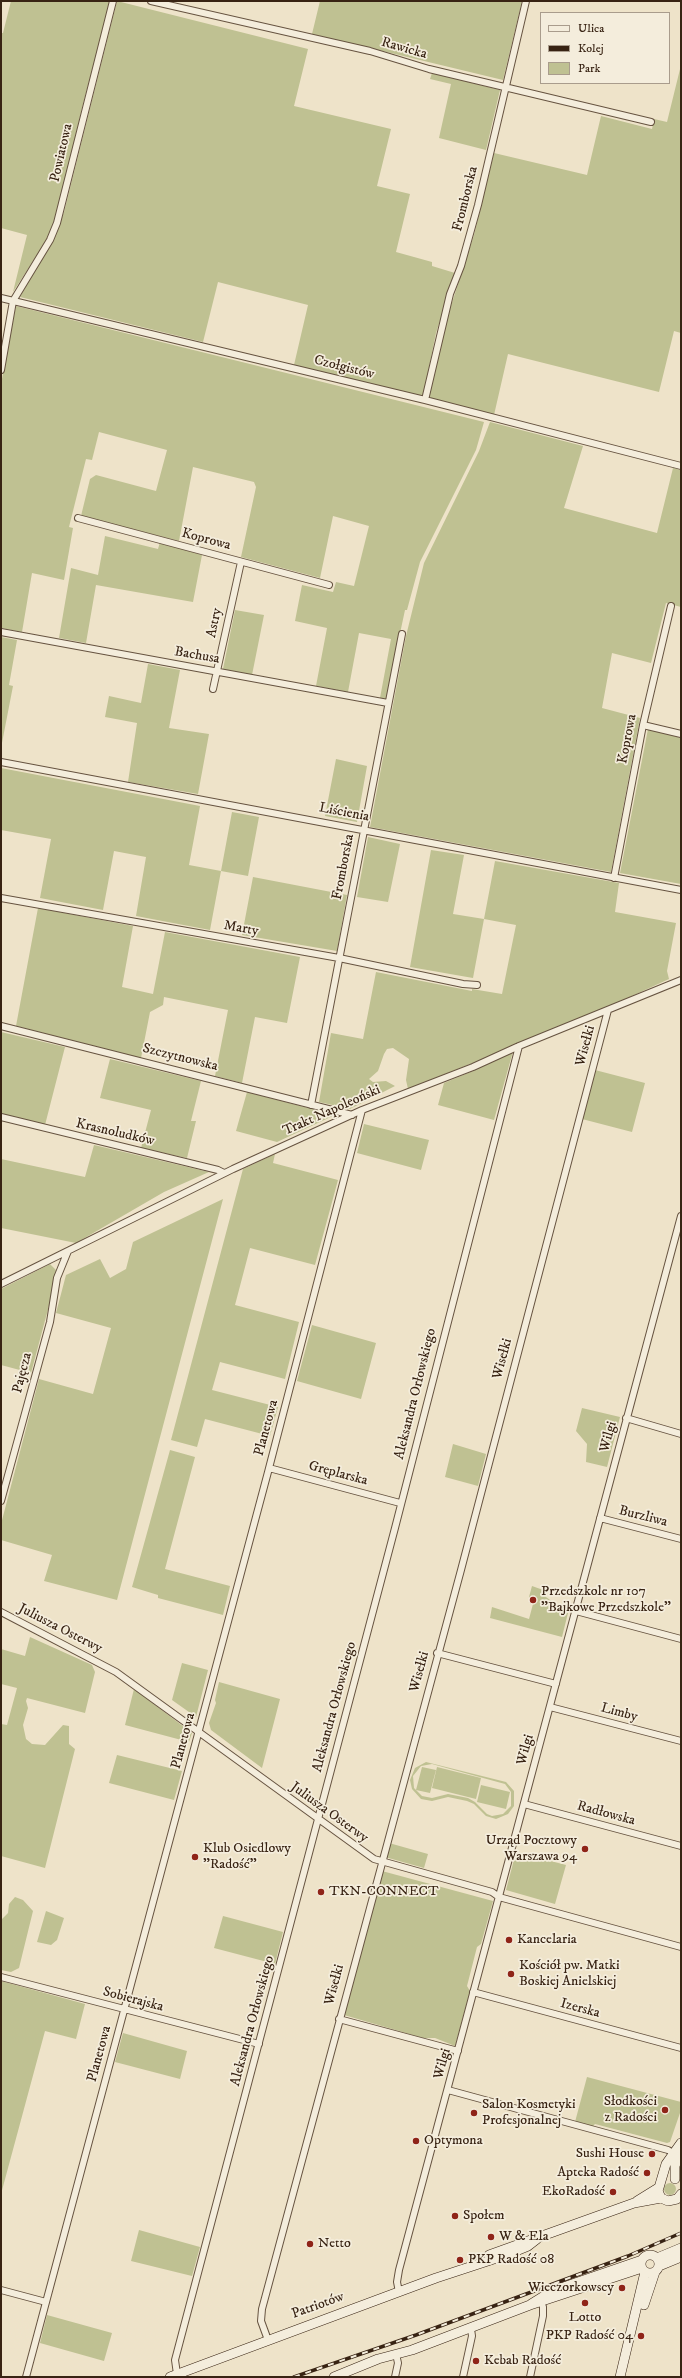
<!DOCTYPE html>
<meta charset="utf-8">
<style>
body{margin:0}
#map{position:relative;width:682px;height:2378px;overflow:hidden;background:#eee3c9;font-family:"IM FELL DW Pica",serif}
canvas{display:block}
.frame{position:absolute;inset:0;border:2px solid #382313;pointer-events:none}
.legend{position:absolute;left:540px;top:12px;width:130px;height:72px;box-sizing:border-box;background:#f4eddc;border:1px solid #a99c8c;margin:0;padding:5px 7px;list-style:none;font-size:12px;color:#382313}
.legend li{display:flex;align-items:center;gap:8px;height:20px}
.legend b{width:20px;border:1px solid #a99c8c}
</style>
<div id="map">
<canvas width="682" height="2378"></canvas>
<div class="frame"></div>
<ul class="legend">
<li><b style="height:5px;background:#f4eddc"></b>Ulica</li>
<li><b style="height:5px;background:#382313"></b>Kolej</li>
<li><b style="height:11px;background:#bfc192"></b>Park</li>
</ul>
</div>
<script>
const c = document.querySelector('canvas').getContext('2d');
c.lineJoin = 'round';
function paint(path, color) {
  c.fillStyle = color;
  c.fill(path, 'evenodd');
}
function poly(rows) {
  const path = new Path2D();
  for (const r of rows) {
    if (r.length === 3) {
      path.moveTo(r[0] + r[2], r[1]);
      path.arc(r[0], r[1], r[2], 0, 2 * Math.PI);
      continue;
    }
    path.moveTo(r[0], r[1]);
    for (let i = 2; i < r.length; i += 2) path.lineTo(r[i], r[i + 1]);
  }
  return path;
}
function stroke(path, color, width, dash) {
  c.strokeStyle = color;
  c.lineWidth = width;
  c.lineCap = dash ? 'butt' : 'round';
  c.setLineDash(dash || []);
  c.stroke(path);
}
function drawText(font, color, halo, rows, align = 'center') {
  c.font = font + ' "IM FELL DW Pica",serif';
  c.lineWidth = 3.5;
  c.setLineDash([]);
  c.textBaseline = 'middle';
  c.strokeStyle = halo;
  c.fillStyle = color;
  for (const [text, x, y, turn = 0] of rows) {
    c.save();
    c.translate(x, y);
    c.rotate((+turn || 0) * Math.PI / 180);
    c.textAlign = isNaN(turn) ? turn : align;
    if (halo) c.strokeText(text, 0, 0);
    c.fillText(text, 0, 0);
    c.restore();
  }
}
paint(poly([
 [11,1,110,1,82,108,55,223,48,238,13,292,27,235,1,228,1,33,3,33],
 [117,1,308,49,294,106,391,129,377,186,410,194,396,252,432,262,432,266,455,273,436,333,423,397,294,365,308,305,218,282,203,342,20,297,58,227,64,212],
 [320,1,522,1,503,80,312,34],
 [681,65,681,333,674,331,659,392,508,354,494,415,426,398,445,324,474,235,494,153,587,175,601,116,652,129,654,119,667,122],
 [432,73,500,90,486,150,439,138,451,84,430,79],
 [16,306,484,422,476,450,420,562,407,610,405,610,386,699,380,698,391,639,359,633,348,692,316,686,327,628,295,621,302,585,333,592,336,582,354,586,369,526,333,516,320,578,241,557,256,487,254,482,193,467,179,541,81,516,90,479,96,475,156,491,167,450,99,432,92,460,86,459,69,527,73,528,64,580,32,573,22,632,1,628,1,384],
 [490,422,583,446,564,508,657,533,673,468,681,470,681,607,666,603,651,663,612,653,602,708,640,718,611,872,370,827,406,636,424,563,479,451],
 [105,536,158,549,160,542,202,555,193,602,96,585,86,643,59,638,71,568,98,575],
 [235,610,264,615,252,675,223,669],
 [1,637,17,640,9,685,13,686,1,748],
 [148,664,180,670,169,728,209,734,198,794,128,782,137,723,105,717,109,696,141,703],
 [648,729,681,738,681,884,620,873],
 [336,759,367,766,357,822,325,816],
 [1,768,200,806,189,865,221,871,232,812,259,817,248,876,221,871,210,930,136,916,146,857,114,851,103,910,40,898,51,839,1,830],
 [368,837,400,844,388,902,357,897],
 [431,850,464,855,453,914,484,919,495,861,619,883,615,912,676,923,667,971,669,979,608,1007,515,1044,494,1120,438,1105,444,1083,473,1071,470,1064,408,1089,406,1080,409,1059,393,1048,387,1049,384,1054,378,1071,369,1079,373,1082,386,1081,395,1086,350,1109,319,1102,331,1033,363,1039,376,972,472,991,472,989,502,994,516,925,484,919,473,978,410,967],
 [253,877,347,895,337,951,242,935],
 [38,908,133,926,122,987,153,994,165,932,300,957,287,1023,255,1017,242,1083,215,1076,228,1010,164,997,163,1005,150,1012,141,1058,16,1026],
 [1,1032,65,1047,45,1125,1,1114],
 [110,1059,201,1081,191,1121,196,1121,187,1158,141,1148,151,1110,100,1098],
 [595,1070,645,1083,632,1132,582,1119],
 [247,1092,335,1115,277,1142,236,1131],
 [364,1124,429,1140,421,1170,357,1153],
 [94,1145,209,1172,164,1192,76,1243,1,1228,1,1159,85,1177],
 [275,1154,273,1163,338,1180,315,1265,250,1248,235,1305,299,1322,285,1379,220,1362,212,1390,278,1407,270,1436,205,1419,197,1447,171,1440,243,1169],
 [223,1199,117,1600,44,1581,52,1555,1,1540,1,1524,39,1379,93,1394,111,1328,56,1313,66,1275,100,1259,110,1278,126,1269,133,1242],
 [50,1264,56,1270,54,1287,31,1373,1,1365,1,1289],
 [312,1325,376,1343,361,1399,297,1381],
 [582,1408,620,1417,607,1467,586,1462,587,1444,576,1431],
 [453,1444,486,1454,478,1486,445,1477],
 [170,1450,195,1457,165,1569,230,1586,223,1615,158,1598,158,1595,132,1587],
 [532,1586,546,1591,546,1597,568,1613,562,1637,490,1618,492,1607,529,1619,533,1604,529,1597],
 [30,1637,92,1665,95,1672,85,1713,27,1698,26,1701,28,1708,23,1725,26,1739,32,1744,45,1745,63,1725,69,1726,69,1744,75,1749,45,1868,1,1856,1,1724,7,1725,17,1688,1,1684,1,1649,25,1656],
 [182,1663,208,1670,196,1717,172,1700],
 [219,1682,280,1699,262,1768,211,1730,209,1723,216,1703,215,1700],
 [134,1689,192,1733,189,1742,125,1725],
 [117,1755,182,1771,174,1800,109,1783],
 [426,1762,506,1782,514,1791,514,1806,508,1814,496,1819,486,1816,474,1804,467,1801,448,1797,432,1801,421,1799,412,1789,410,1780,415,1768],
 [432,1764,505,1784,511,1792,511,1806,503,1814,492,1816,487,1814,475,1802,468,1798,448,1794,432,1798,422,1796,414,1788,413,1776,421,1766],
 [422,1767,436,1770,430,1793,416,1790],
 [437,1767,481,1778,476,1799,432,1788],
 [481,1785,510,1792,506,1809,477,1802],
 [389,1843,428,1854,424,1868,385,1857],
 [516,1852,566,1865,555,1904,506,1890],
 [382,1871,493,1901,481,1944,477,1947,467,1986,470,1991,455,2046,435,2038,423,2038,344,2015],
 [15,1897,23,1900,33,1911,19,1968,11,1972,1,1970,1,1920,8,1913,9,1904],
 [46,1911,64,1918,57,1940,51,1945,37,1942],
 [223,1916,283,1932,275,1964,214,1948],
 [1,1981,85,2004,76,2039,45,2031,1,2194],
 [123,2033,187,2051,180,2079,115,2062],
 [587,2077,681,2102,681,2110,670,2142,667,2143,595,2124,592,2127,575,2122],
 [670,2189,6],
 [139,2230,200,2247,192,2276,131,2261],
 [47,2315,112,2333,104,2361,40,2343]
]), '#bfc192');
const street = poly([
 [151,1,370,51,429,69,651,122],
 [1,298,425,400,681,466],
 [1,370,13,301,50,240,57,223,113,1],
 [425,400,450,294,461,266,478,205,526,1],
 [78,518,329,585],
 [1,632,388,703],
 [213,689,241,562],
 [643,725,681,734],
 [1,762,681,890],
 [614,878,643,725,671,606],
 [1,898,339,958,463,984,477,985],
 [1,1026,352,1115],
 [311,1105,402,634],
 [1,1117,218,1170,224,1173],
 [1,1284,233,1169,362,1110,473,1067,519,1046,681,980],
 [626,1418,681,1434],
 [269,1468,400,1503],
 [1,1501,50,1322,57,1278,68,1251],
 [600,1518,681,1539],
 [576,1611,681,1639],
 [1,1612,116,1672,374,1859,492,1892,499,1897,681,1947],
 [437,1653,556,1684],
 [550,1707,681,1741],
 [524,1804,681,1846],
 [1,1977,259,2044],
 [473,1992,681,2048],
 [339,2019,458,2051],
 [448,2090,668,2150,673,2153],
 [1,2290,46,2302],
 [399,2292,397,2282,399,2270,681,1216],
 [268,2340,261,2321,262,2309,461,1570,608,1010],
 [177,2374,175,2360,395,1528,519,1046],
 [26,2377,268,1472,362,1110],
 [395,2377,398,2363,396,2354],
 [463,2377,472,2336,471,2329],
 [530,2377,543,2316,543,2307,540,2299]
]);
const secondary = poly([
 [681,2143,666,2164,658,2191,661,2198,668,2201,677,2199,681,2194],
 [675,2179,675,2166,681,2150],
 [637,2201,658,2188],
 [650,2264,9],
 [489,2255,634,2203,661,2198],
 [657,2258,681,2248],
 [659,2266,681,2257],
 [531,2304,552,2291,642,2260],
 [644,2305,655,2272],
 [170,2377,436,2278,506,2255,528,2246,537,2239],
 [334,2377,378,2359,412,2350,530,2305,642,2268],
 [620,2377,645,2272]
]);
stroke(street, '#665340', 8);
stroke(secondary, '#382313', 10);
stroke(street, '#f4eddc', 6);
stroke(secondary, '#f4eddc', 9);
const rail = poly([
 [294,2377,416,2335,628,2256,681,2233]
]);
stroke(rail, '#382313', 3.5);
stroke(rail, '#f4eddc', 2, [6]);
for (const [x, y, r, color] of [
 [533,1600,4,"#8f2418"],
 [585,1849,4,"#8f2418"],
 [195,1857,4,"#8f2418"],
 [321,1892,4,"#8f2418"],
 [509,1940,4,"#8f2418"],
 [511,1974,4,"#8f2418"],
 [665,2110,4,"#8f2418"],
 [474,2113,4,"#8f2418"],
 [416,2141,4,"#8f2418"],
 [652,2154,4,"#8f2418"],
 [647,2173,4,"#8f2418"],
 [613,2192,4,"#8f2418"],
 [455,2216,4,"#8f2418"],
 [491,2237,4,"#8f2418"],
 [310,2244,4,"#8f2418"],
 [460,2260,4,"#8f2418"],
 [622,2288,4,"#8f2418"],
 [585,2303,4,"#8f2418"],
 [641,2336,4,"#8f2418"],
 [476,2361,4,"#8f2418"]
]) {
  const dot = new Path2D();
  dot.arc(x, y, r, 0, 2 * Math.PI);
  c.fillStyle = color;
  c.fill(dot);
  stroke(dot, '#f4eddc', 1.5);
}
drawText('14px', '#382313', '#f4eddc', [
 ["Rawicka",404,49,16],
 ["Powiatowa",62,153,-77],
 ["Fromborska",466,199,-76],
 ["Czołgistów",344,368,14],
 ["Koprowa",206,540,15],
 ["Astry",215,623,-78],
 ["Bachusa",197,656,10],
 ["Koprowa",628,739,-79],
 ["Liścienia",344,813,11],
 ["Fromborska",344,867,-79],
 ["Marty",241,929,10],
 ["Wisełki",586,1046,-75],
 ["Szczytnowska",180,1058,14],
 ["Trakt Napoleoński",332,1111,-24],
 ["Krasnoludków",115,1133,13],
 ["Wisełki",503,1359,-75],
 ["Pajęcza",23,1373,-76],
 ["Aleksandra Orłowskiego",416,1394,-76],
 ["Planetowa",267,1428,-75],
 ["Wilgi",609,1437,-75],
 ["Gręplarska",338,1474,15],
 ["Burzliwa",643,1517,14],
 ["Juliusza Osterwy",60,1629,27],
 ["Wisełki",420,1672,-75],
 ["Aleksandra Orłowskiego",335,1707,-75],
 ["Limby",619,1713,15],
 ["Planetowa",184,1741,-75],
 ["Wilgi",526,1750,-75],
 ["Juliusza Osterwy",329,1813,36],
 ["Radłowska",606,1814,15],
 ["Wisełki",335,1985,-75],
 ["Sobierajska",133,2000,15],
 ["Izerska",580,2009,15],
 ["Aleksandra Orłowskiego",253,2021,-75],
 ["Planetowa",100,2054,-75],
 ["Wilgi",443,2064,-75],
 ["Patriotów",318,2306,-20]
]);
drawText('14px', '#382313', '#f4eddc', [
 ["Przedszkole nr 107",541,1592],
 ["\"Bajkowe Przedszkole\"",541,1608],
 ["Urząd Pocztowy",577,1841,"right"],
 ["Warszawa 94",577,1857,"right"],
 ["Klub Osiedlowy",203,1849],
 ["\"Radość\"",203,1865],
 ["TKN-CONNECT",329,1892],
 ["Kancelaria",517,1940],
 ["Kościół pw. Matki",519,1966],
 ["Boskiej Anielskiej",519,1982],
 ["Słodkości",657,2102,"right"],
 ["z Radości",657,2118,"right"],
 ["Salon Kosmetyki",482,2105],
 ["Profesjonalnej",482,2121],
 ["Optymona",424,2141],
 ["Sushi House",644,2154,"right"],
 ["Apteka Radość",639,2173,"right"],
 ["EkoRadość",605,2192,"right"],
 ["Społem",463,2216],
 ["W & Ela",499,2237],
 ["Netto",318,2244],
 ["PKP Radość 08",468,2260],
 ["Wieczorkowscy",614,2288,"right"],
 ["Lotto",585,2318,"center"],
 ["PKP Radość 04",633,2336,"right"],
 ["Kebab Radość",484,2361]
], 'left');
</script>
